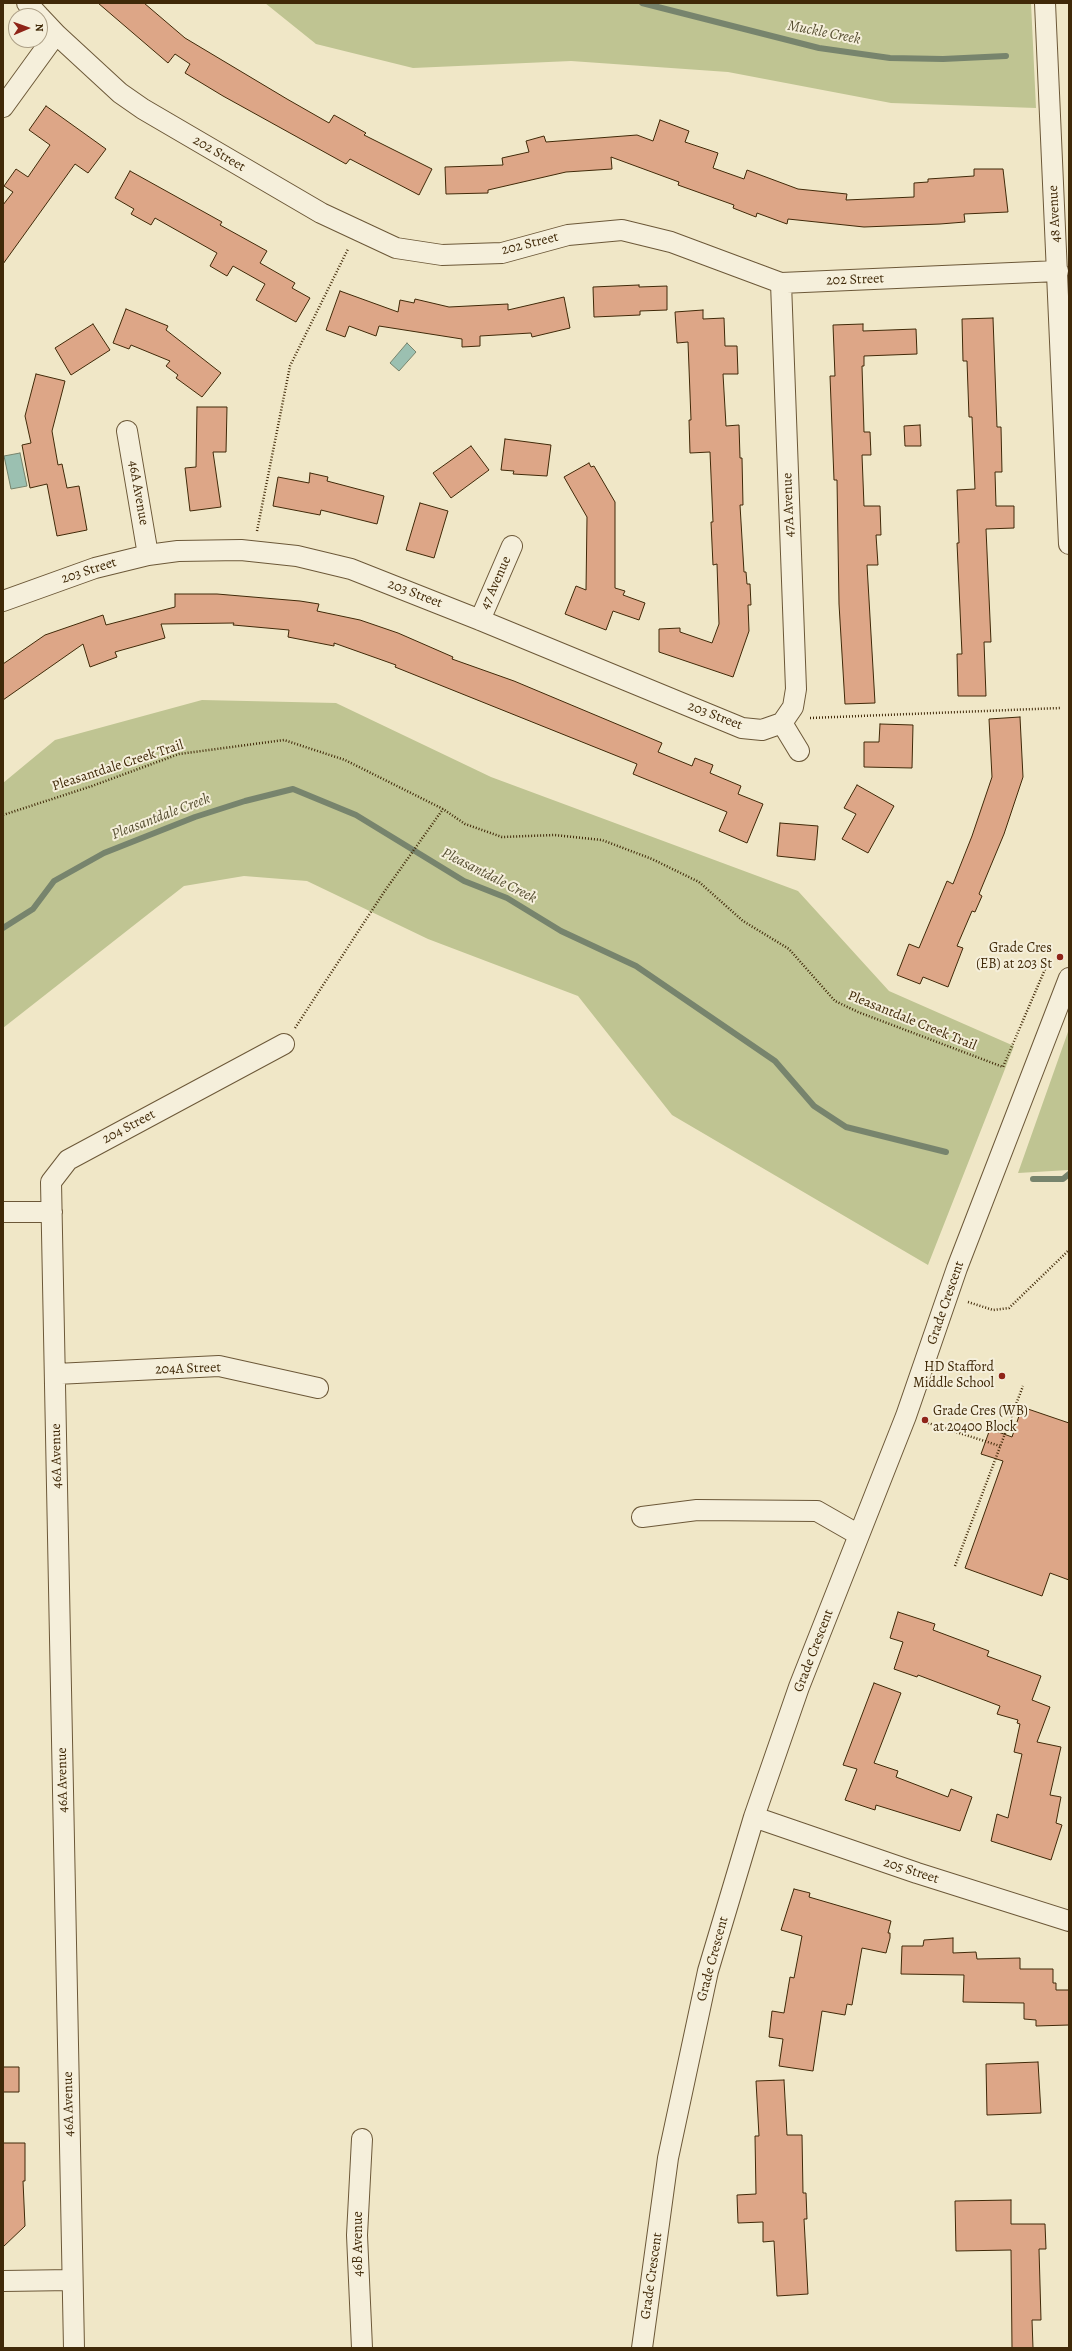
<!DOCTYPE html>
<style>
body{margin:0}
#map{position:relative;width:1072px;height:2351px;overflow:hidden;background:#f0e7c7;font-family:Alegreya,serif}
canvas{display:block}
.frame{position:absolute;inset:0;border:4px solid #402908;pointer-events:none}
.north{position:absolute;left:8px;top:8px;width:40px;height:40px;box-sizing:border-box;background:#f5efdb;border:1px solid #ada087;border-radius:50%;rotate:88deg;font-size:11px;font-weight:700;line-height:16px;text-align:center;color:#402908}
.north::after{content:'';display:block;margin:auto;width:14px;height:18px;background:#8f2418;clip-path:polygon(50% 0,100% 100%,50% 72%,0 100%)}
</style>
<div id="map">
<canvas width="1072" height="2351"></canvas>
<div class="frame"></div>
<div class="north">N</div>
</div>
<script>
const c = document.querySelector('canvas').getContext('2d');
c.lineJoin = 'round';
function paint(path, color) {
  c.fillStyle = color;
  c.fill(path, 'evenodd');
}
function poly(rows) {
  const path = new Path2D();
  for (const r of rows) {
    path.moveTo(r[0], r[1]);
    for (let i = 2; i < r.length; i += 2) path.lineTo(r[i], r[i + 1]);
  }
  return path;
}
function stroke(path, color, width, dash) {
  c.strokeStyle = color;
  c.lineWidth = width;
  c.lineCap = dash ? 'butt' : 'round';
  c.setLineDash(dash || []);
  c.stroke(path);
}
function drawText(font, color, halo, rows, align = 'center') {
  c.font = font + ' Alegreya,serif';
  c.lineWidth = 4;
  c.setLineDash([]);
  c.textBaseline = 'middle';
  c.strokeStyle = halo;
  c.fillStyle = color;
  for (const [text, x, y, turn = 0] of rows) {
    c.save();
    c.translate(x, y);
    c.rotate((+turn || 0) * Math.PI / 180);
    c.textAlign = isNaN(turn) ? turn : align;
    if (halo) c.strokeText(text, 0, 0);
    c.fillText(text, 0, 0);
    c.restore();
  }
}
paint(poly([
 [265,3,1031,3,1036,108,891,103,728,72,571,61,413,68,316,44],
 [202,700,336,703,491,777,798,891,889,991,1014,1046,928,1265,672,1115,578,996,428,939,307,881,244,876,184,886,3,1028,3,783,55,740],
 [1069,1029,1069,1170,1018,1173]
]), '#bfc492');
const water = poly([
 [407,343,416,352,399,371,390,363,407,343],
 [20,453,27,486,11,489,4,456,20,453]
]);
paint(water, '#9bc0b1');
stroke(water, '#77846d', 1);
stroke(poly([
 [642,3,819,48,890,58,943,59,1006,56],
 [3,928,33,909,54,881,104,853,195,817,245,801,293,789,356,815,464,881,507,898,561,931,636,966,775,1061,814,1106,846,1127,946,1152],
 [1033,1179,1063,1179,1069,1174]
]), '#77846d', 6);
const building = poly([
 [98,3,144,3,185,38,287,99,329,123,334,115,366,133,364,135,432,169,419,195,350,159,346,164,223,96,185,73,190,64,175,54,168,63,98,3],
 [46,106,106,149,88,173,75,164,3,264,3,205,13,192,4,186,16,169,28,177,50,145,29,130,46,106],
 [660,120,689,131,685,142,718,153,713,168,744,179,747,170,798,189,847,194,846,200,914,197,914,183,928,182,928,179,974,176,974,169,1003,169,1008,212,964,214,965,222,940,224,864,227,788,219,787,224,757,213,756,217,733,208,734,205,678,185,679,182,611,157,612,169,566,172,488,190,488,193,446,194,445,167,503,165,502,158,529,152,526,141,544,136,546,142,637,135,653,141,660,120],
 [130,171,222,222,220,225,267,251,260,263,295,283,292,288,310,298,296,322,256,300,265,284,233,266,227,276,210,266,217,253,155,218,151,225,131,214,134,209,115,198,130,171],
 [639,285,639,287,667,286,667,310,640,311,640,315,594,317,593,287,639,285],
 [340,291,398,312,400,300,414,303,415,299,449,307,508,304,508,310,564,297,570,328,532,337,531,333,480,336,480,346,462,347,462,339,379,326,376,336,349,326,345,337,326,330,340,291],
 [126,309,168,326,166,330,221,373,202,397,176,378,178,375,166,366,170,361,131,345,129,349,113,343,126,309],
 [703,310,703,319,724,318,725,346,737,346,738,374,723,374,726,426,739,425,740,458,742,458,743,505,740,505,744,572,746,572,747,584,750,584,751,605,748,605,749,631,733,677,659,652,659,629,680,628,680,632,712,643,719,624,717,564,713,565,711,522,713,522,710,452,690,453,689,420,691,420,688,342,677,343,675,312,703,310],
 [993,318,997,427,1001,427,1002,472,995,472,996,506,1014,506,1014,528,986,529,991,642,984,642,986,696,958,696,957,654,962,654,957,543,959,543,957,490,975,489,972,417,969,417,967,361,963,361,962,319,993,318],
 [93,324,110,350,71,375,55,348,93,324],
 [863,324,863,331,916,329,917,354,864,356,864,366,862,366,864,432,870,432,871,455,862,455,864,506,880,506,881,535,876,535,878,565,867,565,875,703,845,704,839,604,837,480,834,480,830,376,835,376,833,325,863,324],
 [36,374,65,381,52,431,58,465,62,464,67,488,79,486,87,530,57,536,47,484,30,488,22,445,31,443,25,416,36,374],
 [197,407,227,407,226,452,213,452,221,507,190,511,185,468,196,467,197,407],
 [920,425,921,446,905,446,904,426,920,425],
 [505,439,551,445,547,476,513,474,514,471,501,470,505,439],
 [471,446,489,470,451,498,433,473,471,446],
 [589,463,591,467,594,466,615,502,615,588,625,591,623,595,645,603,639,620,613,611,606,630,565,614,576,586,586,590,587,517,564,477,589,463],
 [310,473,328,477,327,481,384,496,377,524,321,510,320,515,273,506,278,477,309,483,310,473],
 [420,503,448,511,434,558,406,550,420,503],
 [175,594,217,594,300,601,319,604,317,611,360,620,398,633,453,657,452,659,514,681,662,743,658,752,692,766,695,758,713,765,710,773,741,786,738,794,763,804,747,843,719,831,727,812,633,774,637,764,395,667,396,665,334,643,334,646,288,637,289,630,233,625,234,623,161,624,165,638,115,652,117,657,90,667,83,644,3,700,3,664,45,635,103,615,106,625,175,607,175,594],
 [1020,717,1023,777,1004,834,979,894,982,896,975,912,972,911,957,946,963,948,948,987,923,977,920,984,897,975,909,944,919,948,947,881,953,884,972,836,992,777,989,719,1020,717],
 [880,724,913,725,912,768,864,767,864,742,879,742,880,724],
 [857,785,894,806,868,853,842,839,856,814,844,808,857,785],
 [780,823,818,826,815,860,777,856,780,823],
 [1022,1407,1069,1423,1069,1580,1050,1573,1042,1596,965,1568,1003,1461,981,1454,990,1429,1012,1437,1022,1407],
 [898,1612,935,1624,933,1630,989,1651,987,1656,1041,1676,1032,1700,1050,1707,1037,1742,1061,1747,1050,1795,1061,1797,1056,1823,1062,1825,1051,1860,991,1841,997,1814,1008,1818,1022,1754,1014,1752,1020,1724,1017,1723,1018,1720,997,1714,1000,1706,918,1675,917,1677,894,1669,903,1642,890,1638,898,1612],
 [874,1683,901,1693,874,1763,898,1771,896,1777,948,1797,951,1789,972,1797,960,1831,876,1805,875,1810,845,1800,857,1769,843,1765,874,1683],
 [794,1889,810,1893,809,1897,891,1921,888,1933,890,1933,890,1938,886,1953,862,1948,852,2005,847,2004,845,2015,822,2011,813,2071,779,2066,783,2039,769,2037,772,2011,784,2013,790,1977,794,1978,802,1936,781,1930,794,1889],
 [953,1938,953,1953,976,1952,977,1959,1020,1958,1020,1969,1053,1969,1053,1983,1056,1983,1056,1990,1069,1990,1069,2025,1036,2026,1036,2020,1024,2019,1024,2003,963,2002,964,1975,901,1974,902,1946,923,1946,924,1940,953,1938],
 [1038,2062,1041,2113,987,2115,986,2064,1038,2062],
 [3,2067,19,2067,19,2092,3,2092,3,2067],
 [784,2080,787,2135,802,2135,803,2193,806,2193,807,2219,804,2219,808,2294,777,2296,774,2241,763,2242,763,2222,738,2223,737,2195,756,2194,755,2136,759,2136,756,2081,784,2080],
 [3,2143,25,2143,25,2181,23,2181,25,2226,3,2247,3,2143],
 [1011,2200,1011,2224,1045,2224,1046,2249,1039,2249,1041,2320,1032,2320,1033,2348,1012,2348,1011,2250,956,2251,955,2201,1011,2200]
]);
paint(building, '#dda687');
stroke(building, '#402908', 1);
const minor = poly([
 [27,3,39,16],
 [1045,3,1069,544],
 [40,17,56,34,120,93,143,109,321,213,396,248,442,255,502,253,568,235,622,230,671,242,781,283,1058,271],
 [3,107,56,34],
 [781,283,796,689,793,707,782,723],
 [127,431,148,555],
 [3,601,95,568,148,555,178,551,241,550,297,556,351,569,480,620,742,728,762,730,782,723],
 [480,620,512,546],
 [782,723,799,751],
 [3,1212,52,1212],
 [56,1374,219,1366,318,1388],
 [642,1517,697,1510,817,1511,859,1535],
 [754,1817,917,1873,1069,1921],
 [3,2281,72,2280],
 [74,2348,51,1182,68,1160,284,1044],
 [362,2348,357,2235,362,2139],
 [642,2348,668,2158,708,1971,754,1817,799,1687,906,1416,957,1268,1069,978]
]);
stroke(minor, '#6c5838', 22);
stroke(poly([
 [257,531,290,366,348,249],
 [810,718,1060,708],
 [3,815,92,786,179,754,284,740,345,760,443,809,465,824,502,837,554,835,602,840,652,859,699,882,743,921,789,949,835,1001,858,1012,1003,1067,1049,960],
 [295,1028,384,892,443,809],
 [968,1302,993,1310,1009,1308,1069,1250],
 [925,1422,1000,1446],
 [955,1566,1023,1386]
]), '#402908', 2.5, [1, 2]);
stroke(minor, '#f5efdb', 20);
for (const [x, y, r, color] of [
 [1060,957,4,"#8f2418"],
 [1002,1376,4,"#8f2418"],
 [925,1420,4,"#8f2418"]
]) {
  const dot = new Path2D();
  dot.arc(x, y, r, 0, 2 * Math.PI);
  c.fillStyle = color;
  c.fill(dot);
  stroke(dot, '#f5efdb', 1.5);
}
drawText('14px', '#402908', '#f5efdb', [
 ["202 Street",219,154,30],
 ["48 Avenue",1055,214,-93],
 ["202 Street",530,244,-14],
 ["202 Street",855,280,-2],
 ["46A Avenue",138,493,80],
 ["47A Avenue",789,505,-92],
 ["203 Street",89,571,-18],
 ["47 Avenue",496,583,-66],
 ["203 Street",415,594,21],
 ["203 Street",715,716,21],
 ["Pleasantdale Creek Trail",118,766,-18],
 ["Pleasantdale Creek Trail",912,1021,22],
 ["204 Street",129,1127,-28],
 ["Grade Crescent",946,1303,-71],
 ["204A Street",188,1369,-2],
 ["46A Avenue",57,1456,-91],
 ["Grade Crescent",814,1651,-69],
 ["46A Avenue",63,1780,-91],
 ["205 Street",911,1871,18],
 ["Grade Crescent",713,1959,-75],
 ["46A Avenue",69,2104,-91],
 ["46B Avenue",359,2244,-90],
 ["Grade Crescent",652,2276,-82]
]);
drawText('14px', '#402908', '#f5efdb', [
 ["Grade Cres",1052,949],
 ["(EB) at 203 St",1052,965],
 ["HD Stafford",994,1368],
 ["Middle School",994,1384],
 ["Grade Cres (WB)",933,1412,"left"],
 ["at 20400 Block",933,1428,"left"]
], 'right');
drawText('italic 15px', '#574f32', '#f5efdb', [
 ["Muckle Creek",824,33,11],
 ["Pleasantdale Creek",161,817,-21],
 ["Pleasantdale Creek",489,876,27]
]);
</script>
